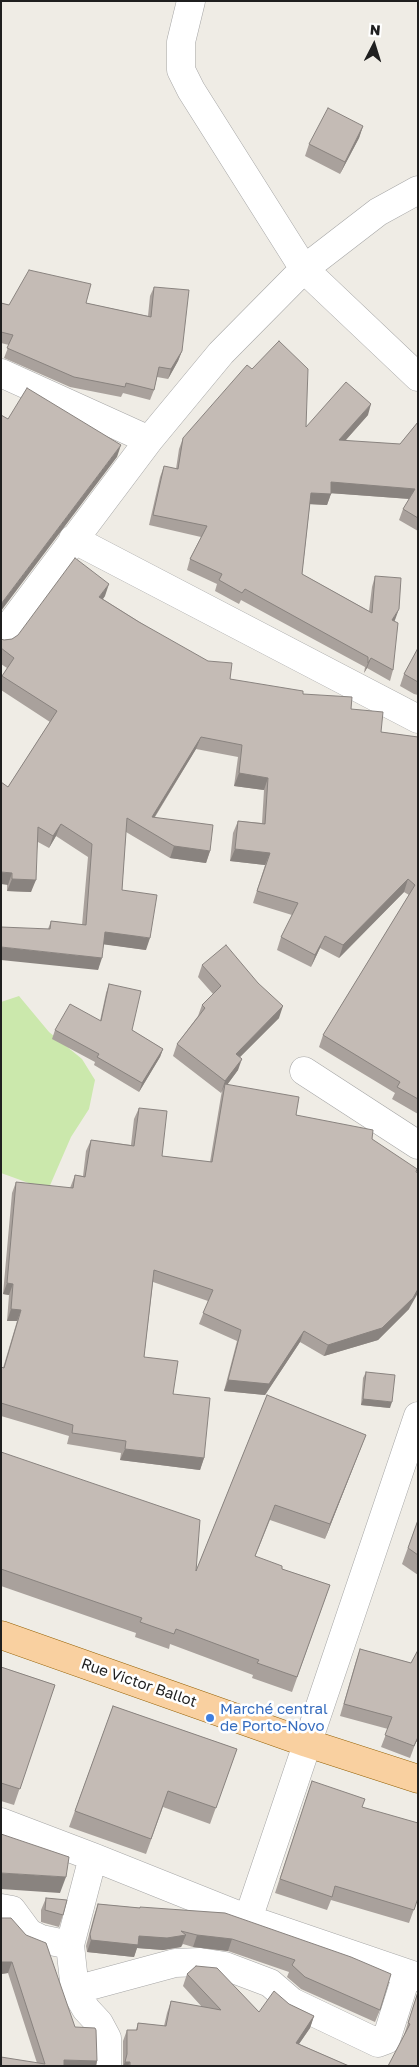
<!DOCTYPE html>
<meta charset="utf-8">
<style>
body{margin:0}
#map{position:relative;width:419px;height:2067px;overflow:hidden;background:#efece5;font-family:"Golos Text",sans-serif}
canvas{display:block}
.frame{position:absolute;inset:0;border:2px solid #1f1f1f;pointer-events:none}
.north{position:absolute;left:349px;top:20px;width:50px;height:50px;-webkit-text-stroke:4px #fff;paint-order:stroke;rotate:5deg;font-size:14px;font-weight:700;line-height:20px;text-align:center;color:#1f1f1f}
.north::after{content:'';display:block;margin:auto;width:18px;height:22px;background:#1f1f1f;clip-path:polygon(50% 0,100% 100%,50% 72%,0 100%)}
</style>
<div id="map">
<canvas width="419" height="2067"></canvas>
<div class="frame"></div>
<div class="north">N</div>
</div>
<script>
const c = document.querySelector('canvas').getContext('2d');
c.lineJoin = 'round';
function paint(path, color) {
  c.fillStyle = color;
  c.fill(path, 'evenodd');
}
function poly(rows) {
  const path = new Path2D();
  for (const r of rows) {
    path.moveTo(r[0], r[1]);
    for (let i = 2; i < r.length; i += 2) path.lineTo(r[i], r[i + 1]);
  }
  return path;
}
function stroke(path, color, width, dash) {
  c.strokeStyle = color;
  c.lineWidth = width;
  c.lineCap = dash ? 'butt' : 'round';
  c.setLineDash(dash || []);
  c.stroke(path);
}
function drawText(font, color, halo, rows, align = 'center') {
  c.font = font + ' "Golos Text",sans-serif';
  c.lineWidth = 5;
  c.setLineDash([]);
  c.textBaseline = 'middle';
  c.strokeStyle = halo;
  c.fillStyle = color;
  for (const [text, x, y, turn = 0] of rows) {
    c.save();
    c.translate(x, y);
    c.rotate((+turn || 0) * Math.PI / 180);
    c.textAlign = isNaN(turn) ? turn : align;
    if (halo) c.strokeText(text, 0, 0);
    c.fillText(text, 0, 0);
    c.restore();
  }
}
paint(poly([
 [19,996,49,1032,82,1059,95,1080,89,1109,71,1137,48,1190,1,1173,1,1002]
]), '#cbe8ac');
const minor = poly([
 [191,1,181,42,181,70,191,90,304,269,418,377],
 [1,373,149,440],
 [73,539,418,719],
 [1,637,149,440,221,353,304,269,378,212,418,190],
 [304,1071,418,1145],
 [1,1822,93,1857,248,1919,418,1977],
 [93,1857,70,1945,75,1990,86,2009,99,2023,107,2038,107,2066],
 [1,1908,12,1910,29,1933,41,1939,70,1945],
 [248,1919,418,1416],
 [75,1990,175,1963,200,1962,225,1966,270,1983,292,2002,378,2043,386,2040,407,1974]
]);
const major = poly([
 [1,1635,307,1743,418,1779]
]);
stroke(minor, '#a6a6a6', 29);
stroke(major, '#956104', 29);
stroke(minor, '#fff', 28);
stroke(major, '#f9d0a0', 28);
paint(poly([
 [363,126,359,138,340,174,305,156,309,144],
 [154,287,182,351,178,361,168,379,157,377,154,390,150,400,123,393,121,397,70,387,4,358,9,345,1,343,1,303,9,305,86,303,148,316,150,296],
 [368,415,345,441,400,444,418,422,418,531,399,520,403,509,409,499,331,493,327,505,310,504,302,574,369,611,372,587,375,576,395,620,394,621,393,670,390,681,367,668,364,673,365,667,241,600,239,604,215,591,217,584,187,570,190,559,201,537,149,525,160,477,164,466,176,469,179,449,183,438,306,427],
 [105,596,103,599,230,679,303,694,351,709,381,732,418,737,418,1114,392,1099,395,1093,319,1047,323,1035,409,895,404,892,339,958,320,948,311,967,277,950,281,937,292,915,253,903,265,865,230,861,233,833,238,821,262,823,264,790,234,786,238,757,196,749,155,817,210,851,206,863,170,858,126,832,122,890,146,950,104,944,98,970,48,929,51,921,82,925,88,857,56,836,49,848,38,842,31,892,7,891,8,787,50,722,1,690,1,679,7,668,1,664,1,639,4,640,12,639],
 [418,648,418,695,414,694,400,686,404,674],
 [202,965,279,1018,240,1057,238,1070,227,1085,296,1115,372,1139,416,1172,409,1309,378,1340,324,1356,300,1342,265,1395,224,1391,237,1341,199,1324,208,1301,153,1282,144,1357,173,1394,204,1458,200,1470,120,1460,121,1453,67,1444,69,1436,1,1416,1,1367,3,1368,17,1321,7,1321,9,1295,3,1294,12,1193,16,1182,70,1188,75,1175,83,1176,86,1151,91,1140,131,1145,134,1119,139,1108,162,1156,210,1162,221,1096,222,1091,221,1093,173,1056,177,1044,198,1016,202,1005,213,994,198,977],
 [109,984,132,1030,163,1049,160,1057,139,1092,94,1065,95,1062,52,1039,55,1030,100,1021,106,993],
 [366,1372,390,1408,361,1405,363,1378],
 [267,1395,366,1435,325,1539,270,1520,255,1557,282,1569,330,1585,292,1692,252,1678,253,1675,170,1644,169,1649,135,1637,136,1633,1,1586,1,1452,196,1571],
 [418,1520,418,1575,402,1564],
 [360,1649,411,1663,418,1650,418,1742,416,1742,410,1758,381,1747,388,1729,340,1716,356,1661],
 [1,1667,55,1685,14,1805,1,1801],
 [113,1706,237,1749,210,1824,163,1807,146,1854,69,1827],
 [312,1781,362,1807,418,1898,409,1923,331,1900,327,1910,275,1893],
 [46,1898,63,1915,59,1927,41,1922,41,1910],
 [98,1904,140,1908,225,1913,380,2010,375,2022,301,1989,287,1977,289,1972,228,1951,193,1947,183,1944,181,1947,163,1950,137,1948,134,1957,87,1952,86,1946,94,1916],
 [1,1918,97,2061,96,2066,1,2066,37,2063,8,1973,1,1974],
 [187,1974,259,2012,289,2004,314,2016,310,2028,299,2044,349,2066,123,2066,123,2041,127,2030,136,2030,138,2023,164,2026,167,2013,171,2001,202,2007,183,1986],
 [417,1995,418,2066,404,2035]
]), '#a9a19c');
paint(poly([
 [363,126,359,138,340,174,345,162],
 [182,351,178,361,168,379,171,369],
 [371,404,368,415,336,451,339,440],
 [121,445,117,457,1,611,1,604],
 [331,482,415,489,411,499,328,493],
 [311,493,331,494,327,505,307,504],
 [109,584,105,596,95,609,99,597],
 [399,609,395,620,389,631,392,620],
 [371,658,367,668,364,673,368,663],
 [201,737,196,749,147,829,152,817],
 [239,773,268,778,264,790,234,786],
 [61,824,56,836,49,848,53,836],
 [174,846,210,851,206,863,170,858],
 [235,849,270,853,265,865,230,861],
 [1,872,12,873,8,885,1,884],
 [12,879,36,880,31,892,7,891],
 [408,879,404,892,339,958,343,945],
 [105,932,150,938,146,950,101,944],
 [325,936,320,948,311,967,315,955],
 [1,947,102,958,98,970,1,960],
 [283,1006,279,1018,232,1065,236,1054],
 [163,1049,160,1057,139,1092,142,1083],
 [242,1059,238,1070,224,1089,225,1084,221,1093,225,1081],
 [7,1283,13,1284,9,1295,3,1294],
 [418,1289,418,1293,409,1309,378,1340,324,1356,328,1345],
 [11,1309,21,1310,17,1321,7,1321],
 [304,1331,300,1342,265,1395,224,1391,228,1380],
 [363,1399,392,1402,390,1408,361,1405],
 [366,1435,360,1450,325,1539,330,1524],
 [125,1449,204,1458,200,1470,120,1460],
 [1,1873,66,1877,60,1893,1,1889],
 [186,1935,181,1947,163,1950,137,1948,134,1957,87,1952,91,1940,139,1936],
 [197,1935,232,1939,228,1951,193,1947],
 [1,1962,12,1962,8,1973,1,1974],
 [314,2016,310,2028,292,2054,296,2043],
 [64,2060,97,2061,96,2066,62,2066],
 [125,2062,130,2062,128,2066,123,2066]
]), '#89837f');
const building = poly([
 [328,108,363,126,345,162,309,144,328,108],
 [29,270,91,284,86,303,151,317,154,287,189,290,182,351,171,369,159,367,154,390,126,383,125,387,74,377,7,348,13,335,1,332,1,303,9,305,29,270],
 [279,341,308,369,306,427,346,382,371,404,339,440,400,444,418,422,418,518,403,509,415,489,331,482,331,494,311,493,302,574,372,613,375,576,401,578,399,609,392,620,398,623,393,670,371,658,368,663,368,657,245,589,242,593,219,580,222,574,190,559,207,526,153,515,164,466,178,469,183,438,247,365,252,369,279,341],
 [27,388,121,445,1,604,1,415,8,419,27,388],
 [75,558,109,584,99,597,139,622,208,661,232,663,230,679,303,691,303,694,352,697,351,709,383,712,381,732,418,737,418,1099,397,1087,400,1082,323,1035,415,885,408,879,343,945,325,936,315,955,281,937,298,903,257,891,270,853,235,849,238,821,265,824,268,778,239,773,242,745,201,737,152,817,213,825,210,851,174,846,127,818,122,890,157,895,150,938,105,932,102,958,1,947,1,927,50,929,51,921,86,925,92,844,61,824,53,836,38,827,36,880,12,879,12,873,1,872,1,782,8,787,57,711,2,676,14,658,1,648,1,639,4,640,12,639,18,635,75,558],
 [418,648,418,682,404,674,418,648],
 [226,945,258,983,283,1006,236,1054,242,1059,225,1081,177,1044,205,1008,202,1005,221,986,202,965,226,945],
 [109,984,141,991,132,1030,163,1049,142,1083,97,1057,99,1054,55,1030,70,1004,101,1021,109,984],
 [225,1084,299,1097,296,1115,373,1130,372,1139,417,1169,416,1172,418,1173,418,1289,413,1298,382,1328,328,1345,304,1331,269,1384,228,1380,241,1330,203,1313,213,1290,154,1270,144,1357,178,1361,173,1394,210,1398,204,1458,125,1449,126,1441,72,1433,73,1425,1,1403,1,1367,4,1368,21,1310,11,1309,13,1284,7,1283,16,1182,73,1188,75,1175,85,1177,91,1140,134,1146,139,1108,167,1111,162,1156,212,1162,225,1084],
 [366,1372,395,1375,392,1402,363,1399,366,1372],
 [267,1395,366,1435,330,1524,275,1505,255,1556,282,1566,282,1569,330,1585,297,1677,257,1663,259,1660,176,1629,174,1634,140,1622,142,1618,1,1569,1,1452,200,1520,196,1571,267,1395],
 [418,1520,418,1555,408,1548,418,1520],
 [360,1649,411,1663,418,1650,418,1737,414,1746,385,1735,392,1717,344,1704,360,1649],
 [1,1667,55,1685,20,1789,1,1783,1,1667],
 [113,1706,237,1749,216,1808,168,1791,151,1839,75,1811,113,1706],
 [312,1781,365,1799,362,1807,418,1823,418,1898,414,1910,335,1886,332,1897,280,1879,312,1781],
 [1,1834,69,1857,66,1877,1,1873,1,1834],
 [46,1898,67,1900,63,1915,45,1910,46,1898],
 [98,1904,140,1908,140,1907,225,1913,351,1957,391,1974,380,2010,305,1977,292,1965,295,1960,232,1939,197,1935,181,1931,186,1935,167,1938,139,1936,138,1945,91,1940,90,1934,98,1904],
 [1,1918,11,1918,26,1935,46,1943,75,2027,95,2028,96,2030,97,2061,64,2060,64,2066,1,2066,1,2057,45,2064,12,1962,1,1962,1,1918],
 [196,1966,217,1968,259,2012,274,1991,289,2004,314,2016,296,2043,349,2066,130,2066,130,2062,125,2062,127,2054,127,2030,137,2030,138,2023,166,2026,171,2001,221,2010,187,1974,196,1966],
 [417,1995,418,1996,418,2066,388,2066,410,2024,408,2023,417,1995]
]);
paint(building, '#c4bbb5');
stroke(building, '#89837f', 1);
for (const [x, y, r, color] of [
 [210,1718,5,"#3f7fe0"]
]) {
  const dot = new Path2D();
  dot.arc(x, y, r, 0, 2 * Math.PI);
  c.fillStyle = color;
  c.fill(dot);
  stroke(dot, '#fff', 2);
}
drawText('15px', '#1f1f1f', '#fff', [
 ["Rue Victor Ballot",139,1683,19]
]);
drawText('15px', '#366cbe', '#fff', [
 ["Marché central",220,1709],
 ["de Porto-Novo",220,1726]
], 'left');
</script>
